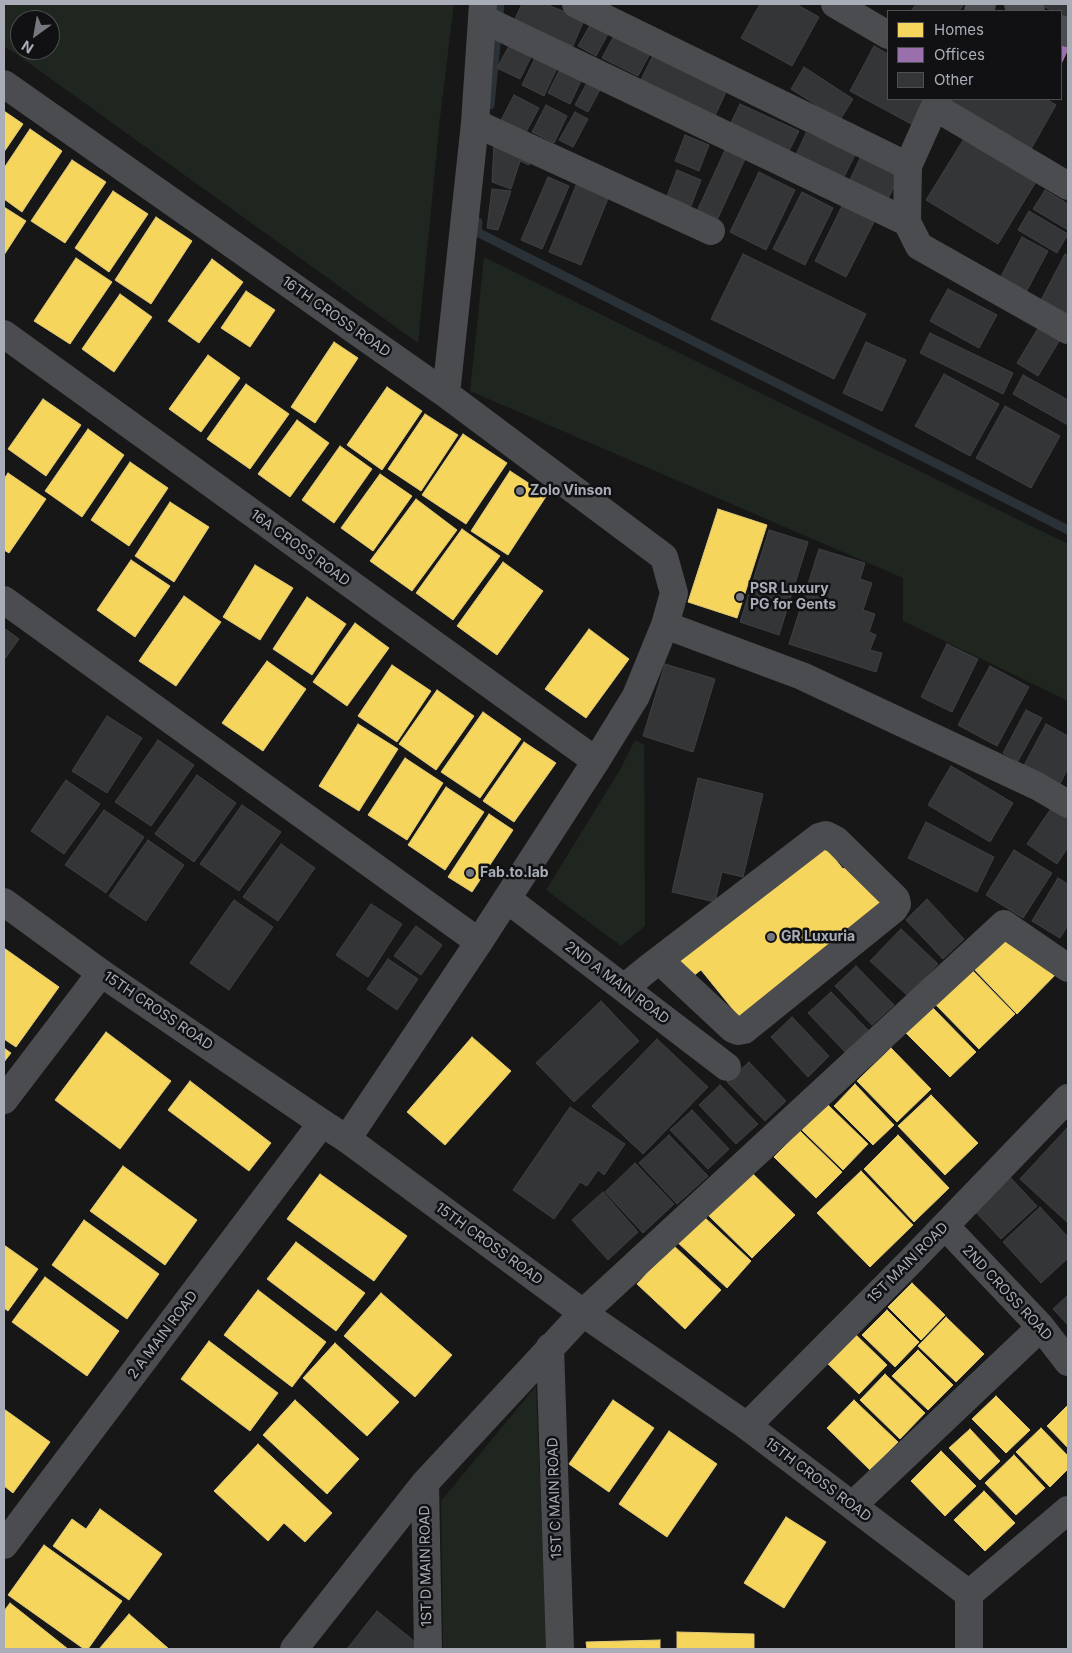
<!DOCTYPE html>
<style>
body{margin:0}
#map{position:relative;width:1072px;height:1653px;overflow:hidden;background:#171717;font-family:Inter,sans-serif}
canvas{display:block}
.frame{position:absolute;inset:0;border:5px solid #a8adb7;pointer-events:none}
.legend{position:absolute;left:887px;top:10px;width:175px;height:90px;box-sizing:border-box;background:#111113;border:1px solid #4d4f55;margin:0;padding:6px 9px;list-style:none;font-size:15px;color:#a8adb7}
.legend li{display:flex;align-items:center;gap:10px;height:25px}
.legend b{width:25px;border:1px solid #4d4f55}
.north{position:absolute;left:10px;top:10px;width:50px;height:50px;box-sizing:border-box;background:#111113;border:1px solid #4d4f55;border-radius:50%;rotate:212deg;font-size:14px;font-weight:700;line-height:20px;text-align:center;color:#a8adb7}
.north::after{content:'';display:block;margin:auto;width:18px;height:22px;background:#75787f;clip-path:polygon(50% 0,100% 100%,50% 72%,0 100%)}
</style>
<div id="map">
<canvas width="1072" height="1653"></canvas>
<div class="frame"></div>
<ul class="legend">
<li><b style="height:14px;background:#f6d55c"></b>Homes</li>
<li><b style="height:14px;background:#9970ab"></b>Offices</li>
<li><b style="height:14px;background:#343536"></b>Other</li>
</ul>
<div class="north">N</div>
</div>
<script>
const c = document.querySelector('canvas').getContext('2d');
c.lineJoin = 'round';
function paint(path, color) {
  c.fillStyle = color;
  c.fill(path, 'evenodd');
}
function poly(rows) {
  const path = new Path2D();
  for (const r of rows) {
    path.moveTo(r[0], r[1]);
    for (let i = 2; i < r.length; i += 2) path.lineTo(r[i], r[i + 1]);
  }
  return path;
}
function stroke(path, color, width, dash) {
  c.strokeStyle = color;
  c.lineWidth = width;
  c.lineCap = dash ? 'butt' : 'round';
  c.setLineDash(dash || []);
  c.stroke(path);
}
function drawText(font, color, halo, rows, align = 'center') {
  c.font = font + ' Inter,sans-serif';
  c.lineWidth = 5;
  c.setLineDash([]);
  c.textBaseline = 'middle';
  c.strokeStyle = halo;
  c.fillStyle = color;
  for (const [text, x, y, turn = 0] of rows) {
    c.save();
    c.translate(x, y);
    c.rotate((+turn || 0) * Math.PI / 180);
    c.textAlign = isNaN(turn) ? turn : align;
    if (halo) c.strokeText(text, 0, 0);
    c.fillText(text, 0, 0);
    c.restore();
  }
}
paint(poly([
 [4,4,454,4,440,118,418,343,15,53,4,47],
 [20,20,50,20,50,50,20,50],
 [484,257,1068,544,1068,701,903,621,903,578,470,391],
 [635,740,644,745,645,926,621,946,546,890,621,768],
 [536,1386,547,1649,443,1649,441,1501]
]), '#1f251f');
const homes = poly([
 [4,111,23,124,4,152,4,111],
 [30,129,62,151,22,212,4,199,4,168,30,129],
 [72,160,106,182,65,243,31,221,72,160],
 [113,191,148,214,109,272,75,248,113,191],
 [4,207,26,221,4,255,4,207],
 [156,217,192,241,151,304,115,280,156,217],
 [76,258,112,282,70,344,34,321,76,258],
 [212,259,243,282,199,343,168,321,212,259],
 [246,291,275,310,250,347,221,328,246,291],
 [120,294,152,317,114,372,82,349,120,294],
 [334,342,358,358,315,423,291,407,334,342],
 [208,355,240,378,201,432,169,409,208,355],
 [246,384,289,414,250,469,207,439,246,384],
 [387,387,422,411,382,470,347,445,387,387],
 [43,399,81,425,46,476,8,449,43,399],
 [425,414,458,435,421,491,388,469,425,414],
 [297,420,329,443,290,497,258,474,297,420],
 [88,429,124,455,82,517,45,491,88,429],
 [463,434,507,463,466,524,422,495,463,434],
 [340,446,372,469,334,523,302,500,340,446],
 [130,462,168,488,129,546,91,520,130,462],
 [510,471,547,495,508,555,471,531,510,471],
 [8,473,46,499,9,553,4,550,4,479,8,473],
 [380,474,412,496,373,551,341,528,380,474],
 [416,499,457,530,412,591,370,561,416,499],
 [170,502,209,527,174,582,135,556,170,502],
 [718,509,767,525,737,618,688,602,718,509],
 [462,529,500,556,453,620,416,593,462,529],
 [131,560,170,586,135,637,97,610,131,560],
 [503,562,543,591,497,655,457,626,503,562],
 [255,565,293,588,260,640,223,617,255,565],
 [184,596,221,622,176,686,139,661,184,596],
 [307,597,346,624,312,675,273,649,307,597],
 [355,623,389,648,347,706,313,682,355,623],
 [589,629,629,659,586,718,545,689,589,629],
 [267,661,306,689,263,751,222,723,267,661],
 [392,665,431,691,397,742,358,716,392,665],
 [437,690,474,716,436,770,399,744,437,690],
 [483,712,521,739,480,798,441,772,483,712],
 [358,724,398,749,359,811,319,786,358,724],
 [524,742,556,763,514,822,483,801,524,742],
 [405,758,443,783,407,840,368,815,405,758],
 [446,787,484,812,445,870,408,845,446,787],
 [489,814,513,830,472,892,448,877,489,814],
 [821,841,843,869,852,862,889,907,744,1023,701,970,689,979,672,959,821,841],
 [1006,931,1061,969,1017,1014,970,965,1006,931],
 [4,948,59,987,16,1047,4,1039,4,948],
 [970,968,1015,1014,979,1049,934,1003,970,968],
 [932,1007,976,1052,950,1077,906,1033,932,1007],
 [106,1032,171,1081,120,1149,55,1100,106,1032],
 [472,1037,511,1071,445,1145,407,1112,472,1037],
 [4,1048,11,1053,4,1062,4,1048],
 [891,1048,931,1089,897,1122,857,1081,891,1048],
 [190,1081,271,1143,249,1171,168,1110,190,1081],
 [855,1084,894,1125,873,1145,834,1106,855,1084],
 [931,1095,978,1143,945,1175,898,1126,931,1095],
 [827,1104,868,1144,843,1170,802,1130,827,1104],
 [800,1131,842,1172,816,1198,774,1157,800,1131],
 [898,1135,949,1188,914,1222,864,1169,898,1135],
 [123,1166,197,1220,165,1265,90,1211,123,1166],
 [750,1171,795,1215,752,1258,708,1215,750,1171],
 [861,1171,913,1225,870,1267,817,1213,861,1171],
 [320,1174,407,1236,374,1281,287,1219,320,1174],
 [701,1214,751,1261,727,1288,676,1241,701,1214],
 [84,1220,159,1274,127,1319,52,1265,84,1220],
 [296,1242,365,1293,336,1331,267,1279,296,1242],
 [4,1245,38,1269,8,1311,4,1308,4,1245],
 [673,1245,721,1290,685,1329,637,1284,673,1245],
 [45,1277,119,1331,87,1376,12,1322,45,1277],
 [912,1283,945,1315,921,1340,888,1307,912,1283],
 [258,1290,326,1342,292,1387,224,1335,258,1290],
 [381,1293,452,1355,415,1397,344,1336,381,1293],
 [887,1310,919,1342,895,1367,862,1335,887,1310],
 [946,1317,984,1354,956,1382,918,1346,946,1317],
 [852,1331,887,1365,859,1394,824,1360,852,1331],
 [209,1341,278,1393,250,1431,181,1379,209,1341],
 [335,1343,399,1402,367,1436,303,1378,335,1343],
 [918,1350,953,1385,928,1410,892,1376,918,1350],
 [885,1374,925,1413,900,1439,860,1400,885,1374],
 [996,1396,1030,1430,1006,1453,972,1419,996,1396],
 [295,1400,359,1459,327,1494,263,1435,295,1400],
 [613,1400,654,1428,609,1492,569,1464,613,1400],
 [854,1400,898,1442,870,1470,827,1428,854,1400],
 [1068,1405,1068,1448,1047,1426,1068,1405],
 [4,1409,50,1442,13,1493,4,1486,4,1409],
 [1041,1428,1068,1456,1068,1469,1050,1487,1016,1452,1041,1428],
 [970,1429,1000,1461,980,1480,949,1448,970,1429],
 [669,1431,717,1464,667,1537,619,1504,669,1431],
 [258,1444,332,1513,305,1542,284,1523,268,1541,214,1491,258,1444],
 [941,1451,976,1486,945,1516,911,1481,941,1451],
 [1014,1455,1045,1488,1016,1515,985,1483,1014,1455],
 [984,1491,1015,1523,985,1551,954,1520,984,1491],
 [100,1509,162,1554,129,1600,53,1546,72,1519,86,1529,100,1509],
 [786,1517,826,1542,784,1608,744,1583,786,1517],
 [44,1545,122,1601,88,1649,84,1649,8,1595,44,1545],
 [10,1603,68,1649,4,1649,4,1611,10,1603],
 [129,1614,169,1649,99,1649,129,1614],
 [677,1632,754,1634,754,1649,677,1649,677,1632],
 [660,1640,660,1649,587,1649,586,1642,660,1640]
]);
paint(homes, '#f6d55c');
stroke(homes, '#dfc977', 1);
const offices = poly([
 [1061,41,1068,45,1068,49,1061,64,1061,41]
]);
paint(offices, '#9970ab');
stroke(offices, '#9e82af', 1);
stroke(poly([
 [490,105,500,4],
 [478,222,477,232,1068,530]
]), '#2a3238', 9);
const building = poly([
 [522,4,546,4,584,20,573,46,514,21,522,4],
 [760,4,796,4,819,17,792,66,741,38,760,4],
 [916,4,964,4,959,11,911,11,916,4],
 [1039,4,1068,4,1068,20,1061,16,1061,11,1053,11,1039,4],
 [592,22,609,32,596,56,578,46,592,22],
 [616,32,652,50,638,76,602,58,616,32],
 [511,42,533,53,520,79,497,68,511,42],
 [874,46,888,54,888,99,930,99,915,126,850,91,874,46],
 [653,55,726,92,714,118,641,80,653,55],
 [535,58,557,68,544,96,522,85,535,58],
 [561,67,583,77,570,104,548,93,561,67],
 [804,67,853,99,840,120,791,89,804,67],
 [590,77,603,84,588,112,575,105,590,77],
 [514,95,539,108,523,138,498,126,514,95],
 [946,99,1046,99,1056,105,1031,149,946,99],
 [740,104,799,131,787,155,729,127,740,104],
 [546,105,567,116,554,143,532,132,546,105],
 [575,112,588,119,573,147,559,140,575,112],
 [806,133,855,155,842,181,794,159,806,133],
 [685,135,709,145,699,171,675,161,685,135],
 [965,137,1037,180,998,244,926,200,965,137],
 [494,143,532,156,529,165,520,161,511,189,492,182,494,143],
 [725,150,745,159,718,218,698,209,725,150],
 [862,154,901,173,885,205,847,186,862,154],
 [677,170,701,180,691,206,667,196,677,170],
 [759,172,795,190,766,250,730,232,759,172],
 [548,177,569,186,542,249,521,240,548,177],
 [577,183,609,196,581,265,549,252,577,183],
 [492,189,511,191,498,230,487,228,492,189],
 [1045,190,1068,204,1068,230,1033,209,1045,190],
 [802,192,833,208,805,265,773,249,802,192],
 [843,204,875,220,846,277,815,261,843,204],
 [1029,211,1068,234,1057,253,1018,230,1029,211],
 [1022,237,1048,251,1024,296,998,282,1022,237],
 [743,254,866,314,834,379,711,319,743,254],
 [1065,254,1068,256,1067,314,1041,300,1065,254],
 [948,289,997,315,979,348,930,321,948,289],
 [1040,325,1061,338,1038,376,1017,363,1040,325],
 [930,333,1013,373,1003,394,920,353,930,333],
 [866,342,906,360,882,411,843,393,866,342],
 [944,374,999,404,970,456,915,426,944,374],
 [1023,375,1068,400,1068,425,1013,394,1023,375],
 [1005,406,1060,436,1031,488,976,458,1005,406],
 [769,530,808,542,779,635,740,622,769,530],
 [819,549,865,563,860,579,872,583,863,610,875,614,869,632,876,635,870,650,882,653,876,672,789,644,819,549],
 [4,628,19,639,4,660,4,628],
 [947,644,978,659,952,712,921,697,947,644],
 [665,664,715,679,693,752,643,736,665,664],
 [990,666,1029,687,997,746,958,725,990,666],
 [1026,710,1042,718,1018,761,1003,753,1026,710],
 [107,716,142,738,107,793,72,771,107,716],
 [1046,724,1068,736,1068,768,1056,792,1020,773,1046,724],
 [158,740,194,765,151,826,115,802,158,740],
 [951,766,1013,803,990,842,928,805,951,766],
 [197,775,236,803,194,862,155,834,197,775],
 [698,778,763,794,743,877,722,872,715,902,672,892,698,778],
 [66,780,100,804,64,854,31,831,66,780],
 [1056,801,1068,809,1068,847,1057,864,1027,844,1056,801],
 [242,805,281,832,239,891,200,864,242,805],
 [104,810,144,837,106,893,65,865,104,810],
 [926,822,994,857,977,892,908,858,926,822],
 [148,840,184,865,146,921,109,896,148,840],
 [281,844,315,868,278,921,243,897,281,844],
 [1014,850,1052,873,1023,918,986,895,1014,850],
 [1058,878,1068,884,1068,925,1060,938,1032,921,1058,878],
 [927,899,964,939,943,959,906,920,927,899],
 [234,900,273,927,229,990,190,963,234,900],
 [371,904,402,924,368,977,336,955,371,904],
 [416,926,442,945,421,975,394,956,416,926],
 [901,929,938,964,908,996,870,961,901,929],
 [388,959,418,979,397,1010,367,989,388,959],
 [856,966,894,1005,872,1025,835,986,856,966],
 [831,992,868,1030,845,1052,808,1013,831,992],
 [601,1001,639,1041,574,1102,536,1063,601,1001],
 [792,1017,829,1056,808,1077,771,1037,792,1017],
 [657,1039,708,1087,643,1154,592,1106,657,1039],
 [749,1062,786,1101,765,1121,727,1082,749,1062],
 [720,1085,758,1124,736,1144,699,1105,720,1085],
 [570,1107,625,1144,604,1175,598,1170,587,1186,580,1182,554,1219,513,1190,570,1107],
 [692,1110,729,1149,708,1169,670,1130,692,1110],
 [1068,1127,1068,1223,1020,1179,1068,1127],
 [669,1135,708,1176,677,1204,639,1163,669,1135],
 [635,1163,674,1204,643,1233,605,1192,635,1163],
 [1007,1174,1037,1206,1001,1239,971,1207,1007,1174],
 [603,1192,638,1232,608,1260,572,1220,603,1192],
 [1040,1207,1068,1237,1068,1258,1041,1283,1003,1242,1040,1207],
 [1068,1295,1068,1325,1053,1309,1068,1295],
 [377,1611,419,1645,416,1649,347,1649,377,1611]
]);
paint(building, '#343536');
stroke(building, '#3f4043', 1);
stroke(poly([
 [576,4,908,166],
 [835,4,888,35],
 [1018,4,1031,11],
 [978,11,982,4],
 [483,19,907,222],
 [1061,29,1068,33],
 [4,84,446,394,664,557,674,593,665,625,636,696,596,761,479,942,347,1139],
 [938,99,908,166,907,222,919,246,1068,330],
 [935,107,1068,186],
 [475,123,711,231],
 [4,334,596,761],
 [446,394,475,123,483,4],
 [4,600,479,942],
 [665,625,802,676,1037,786,1068,804],
 [507,899,727,1067],
 [624,988,650,967,659,960,819,837,826,835,836,840,896,899,897,904,894,909,744,1030,738,1031,733,1029,659,960],
 [4,1100,101,973],
 [945,1226,1041,1327,1068,1362],
 [550,1347,560,1649],
 [747,1426,908,1264,1068,1098],
 [425,1483,428,1649],
 [853,1505,1041,1327],
 [4,1545,322,1123],
 [969,1594,1068,1510],
 [294,1649,425,1483,583,1313,1004,924,1068,968]
]), '#4b4c4f', 28);
stroke(poly([
 [4,902,101,973,322,1123,347,1139,583,1313,747,1426,969,1594,969,1649]
]), '#4b4c4f', 28);
for (const [x, y, r, color] of [
 [520,491,5,"#75787f"],
 [740,597,5,"#75787f"],
 [470,873,5,"#75787f"],
 [771,937,5,"#75787f"]
]) {
  const dot = new Path2D();
  dot.arc(x, y, r, 0, 2 * Math.PI);
  c.fillStyle = color;
  c.fill(dot);
  stroke(dot, '#111113', 2);
}
drawText('14px', '#a8adb7', '#111113', [
 ["16TH CROSS ROAD",336,317,35],
 ["16A CROSS ROAD",300,548,36],
 ["2ND A MAIN ROAD",617,983,37],
 ["15TH CROSS ROAD",158,1011,34],
 ["15TH CROSS ROAD",489,1244,36],
 ["1ST MAIN ROAD",908,1263,-45],
 ["2ND CROSS ROAD",1007,1293,47],
 ["2 A MAIN ROAD",163,1335,-53],
 ["15TH CROSS ROAD",818,1480,37],
 ["1ST C MAIN ROAD",555,1498,-92],
 ["1ST D MAIN ROAD",426,1566,-91]
]);
drawText('bold 14px', '#a8adb7', '#111113', [
 ["Zolo Vinson",530,491],
 ["PSR Luxury",750,589],
 ["PG for Gents",750,605],
 ["Fab.to.lab",480,873],
 ["GR Luxuria",781,937]
], 'left');
</script>
